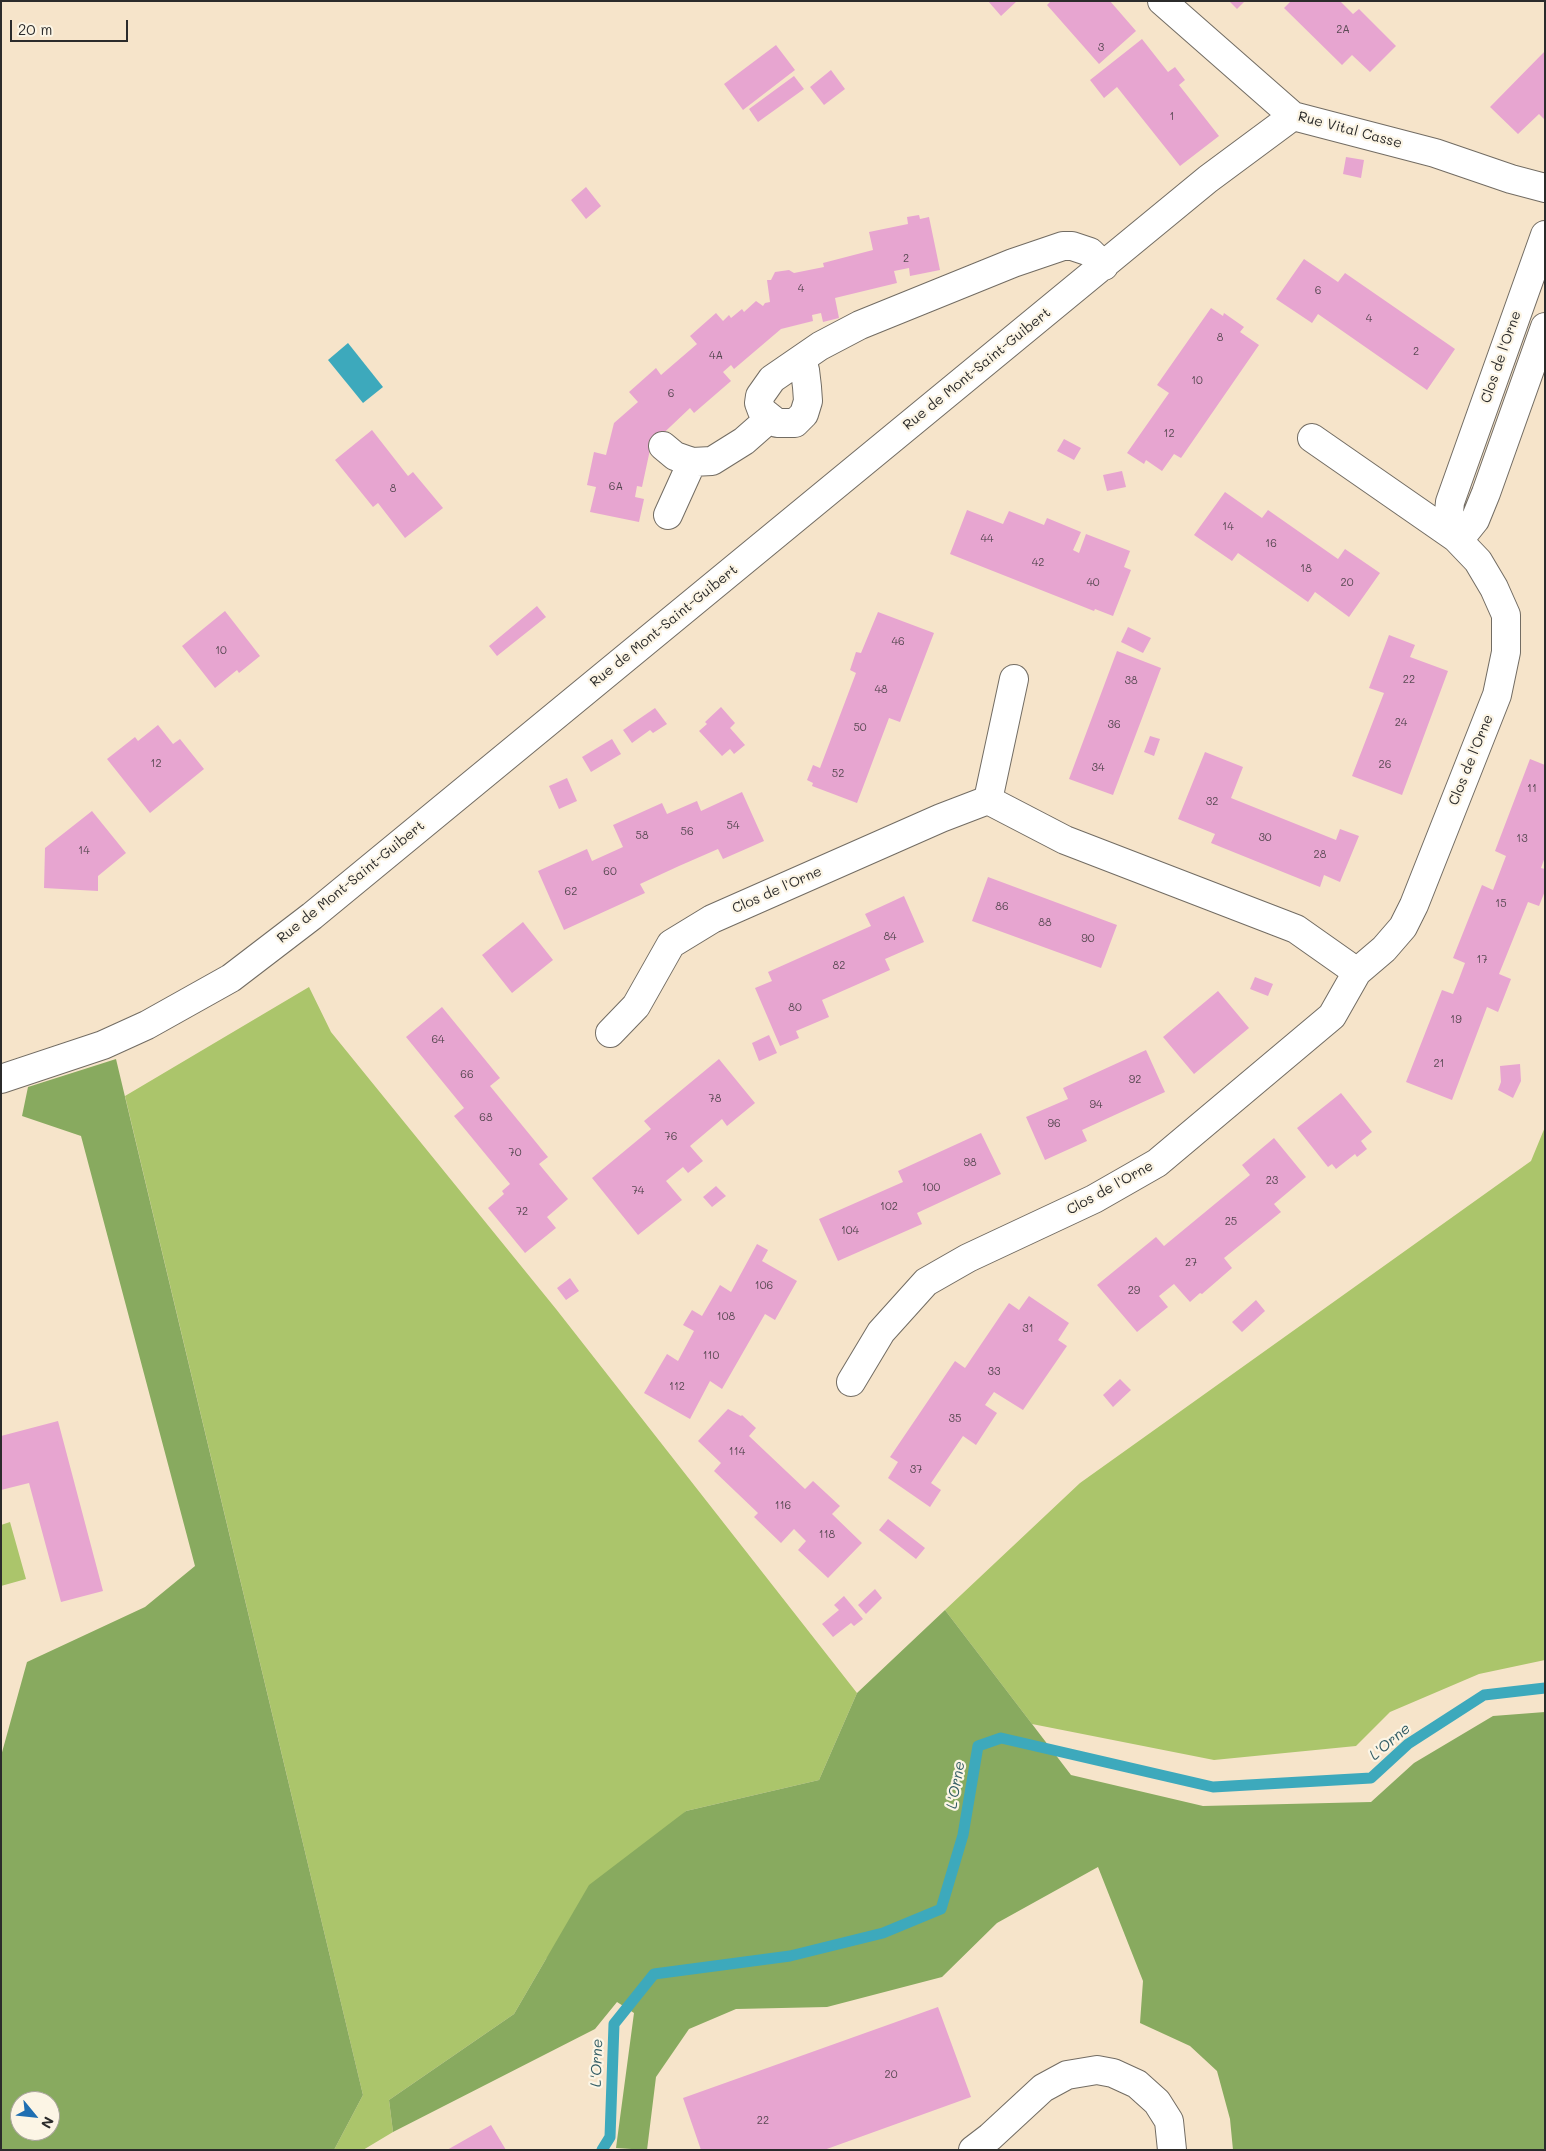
<!DOCTYPE html>
<style>
body{margin:0}
#map{position:relative;width:1546px;height:2151px;overflow:hidden;background:#f6e4ca;font-family:Mali,sans-serif}
canvas{display:block}
.frame{position:absolute;inset:0;border:2px solid #2b2b2b;pointer-events:none}
.north{position:absolute;left:10px;top:2091px;width:50px;height:50px;box-sizing:border-box;background:#fcf5e5;border:1px solid #a8a49b;border-radius:50%;rotate:118deg;font-size:14px;font-weight:700;line-height:20px;text-align:center;color:#2b2b2b}
.north::after{content:'';display:block;margin:auto;width:18px;height:22px;background:#1f6fb2;clip-path:polygon(50% 0,100% 100%,50% 72%,0 100%)}
.scale{position:absolute;left:10px;top:20px;width:118px;height:22px;box-sizing:border-box;border:2px solid #2b2b2b;border-top:0;padding-left:6px;font-size:15px;line-height:18px;white-space:nowrap;color:#2b2b2b;-webkit-text-stroke:4px #fcf5e5;paint-order:stroke}
</style>
<div id="map">
<canvas width="1546" height="2151"></canvas>
<div class="frame"></div>
<div class="north">N</div>
<div class="scale">20 m</div>
</div>
<script>
const c = document.querySelector('canvas').getContext('2d');
c.lineJoin = 'round';
function paint(path, color) {
  c.fillStyle = color;
  c.fill(path, 'evenodd');
}
function poly(rows) {
  const path = new Path2D();
  for (const r of rows) {
    path.moveTo(r[0], r[1]);
    for (let i = 2; i < r.length; i += 2) path.lineTo(r[i], r[i + 1]);
  }
  return path;
}
function stroke(path, color, width, dash) {
  c.strokeStyle = color;
  c.lineWidth = width;
  c.lineCap = dash ? 'butt' : 'round';
  c.setLineDash(dash || []);
  c.stroke(path);
}
function drawText(font, color, halo, rows, align = 'center') {
  c.font = font + ' Mali,sans-serif';
  c.lineWidth = 4.5;
  c.setLineDash([]);
  c.textBaseline = 'middle';
  c.strokeStyle = halo;
  c.fillStyle = color;
  for (const [text, x, y, turn = 0] of rows) {
    c.save();
    c.translate(x, y);
    c.rotate((+turn || 0) * Math.PI / 180);
    c.textAlign = isNaN(turn) ? turn : align;
    if (halo) c.strokeText(text, 0, 0);
    c.fillText(text, 0, 0);
    c.restore();
  }
}
paint(poly([
 [309,987,331,1032,556,1309,857,1693,819,1780,686,1811,546,1959,514,2014,389,2100,393,2132,363,2150,334,2150,363,2095,125,1096],
 [1545,1127,1545,1660,1479,1674,1390,1712,1356,1746,1214,1760,1032,1724,945,1610,1080,1483,1531,1161],
 [10,1522,26,1579,1,1586,1,1525]
]), '#abc56b');
paint(poly([
 [116,1059,363,2095,334,2150,1,2150,1,1756,27,1662,145,1607,195,1566,81,1136,22,1116,28,1087],
 [20,2101,50,2101,50,2131,20,2131],
 [945,1610,1071,1775,1203,1806,1371,1802,1414,1763,1493,1716,1545,1712,1545,2150,1233,2150,1230,2119,1217,2071,1190,2046,1140,2023,1143,1981,1098,1867,997,1923,942,1977,827,2007,736,2009,689,2029,656,2077,647,2150,616,2148,634,2013,617,2002,595,2029,393,2132,389,2100,514,2014,589,1885,686,1811,819,1780,857,1693]
]), '#88aa5f');
paint(poly([
 [348,343,383,387,363,403,328,360]
]), '#3da9bc');
stroke(poly([
 [602,2150,610,2137,614,2024,654,1974,790,1956,883,1933,941,1909,963,1835,978,1746,1001,1738,1213,1787,1371,1778,1408,1744,1484,1695,1545,1688]
]), '#3da9bc', 11);
paint(poly([
 [988,1,1017,1,1001,16],
 [1051,1,1110,1,1136,31,1099,64,1047,5],
 [1229,1,1245,1,1237,9],
 [1291,1,1340,1,1353,14,1359,9,1396,46,1370,72,1352,55,1342,65,1284,8],
 [1142,39,1168,72,1175,67,1185,80,1179,85,1219,136,1180,166,1117,87,1104,98,1090,80],
 [776,45,795,70,743,110,724,84],
 [1545,51,1545,120,1539,114,1518,134,1490,107],
 [831,70,845,89,824,105,810,87],
 [794,76,804,89,758,122,749,109],
 [1346,157,1364,160,1361,178,1343,174],
 [586,187,601,206,586,219,571,200],
 [919,215,920,219,929,217,940,270,910,276,909,268,894,271,897,283,835,298,839,318,823,322,821,313,812,315,813,321,781,329,734,369,731,365,723,372,731,381,694,413,690,408,651,445,642,487,637,486,635,497,644,499,639,522,590,512,596,487,587,485,594,452,606,455,614,423,638,402,629,392,656,368,661,375,697,344,690,336,716,313,723,321,729,315,731,318,742,309,744,312,756,301,763,306,765,303,770,302,767,280,771,280,775,272,789,270,794,273,824,267,823,263,873,250,869,232,908,224,907,217],
 [1304,259,1338,282,1345,273,1455,349,1427,390,1318,314,1312,323,1276,299],
 [1211,308,1223,316,1224,313,1244,327,1240,332,1259,345,1181,458,1174,454,1162,471,1146,460,1144,464,1127,453,1169,393,1157,385],
 [372,430,408,476,413,472,443,508,405,538,378,503,373,507,335,460],
 [1064,439,1081,448,1074,460,1057,451],
 [1122,471,1126,487,1107,491,1103,475],
 [1225,492,1262,518,1268,510,1338,559,1345,549,1380,573,1349,617,1315,592,1308,602,1238,553,1232,561,1194,535],
 [967,510,1003,524,1009,511,1044,525,1047,518,1081,532,1073,550,1079,553,1086,534,1130,551,1124,567,1131,570,1113,616,1095,609,1094,611,950,554],
 [537,606,546,617,497,656,489,646],
 [225,611,260,656,239,673,237,670,215,688,182,646],
 [878,612,934,633,900,722,889,718,857,803,812,786,813,783,807,780,813,765,820,768,856,673,850,670,856,652,861,653],
 [1128,627,1151,638,1143,653,1121,642],
 [1389,635,1415,645,1410,657,1448,671,1402,795,1352,776,1384,693,1369,688],
 [1117,651,1161,668,1113,795,1069,779],
 [721,707,735,723,730,728,745,745,734,754,730,749,722,756,699,731,707,724,705,722],
 [655,708,667,724,653,733,650,730,632,743,623,730],
 [158,725,173,744,180,739,204,769,150,813,107,759,135,737,138,741],
 [1150,736,1160,739,1154,756,1144,752],
 [612,739,621,754,591,772,582,757],
 [1205,752,1243,767,1231,798,1336,840,1340,829,1359,836,1340,882,1324,875,1320,887,1211,843,1215,834,1178,819],
 [1530,759,1545,765,1545,857,1541,868,1545,869,1545,891,1539,906,1528,902,1499,974,1511,979,1504,997,1498,1012,1487,1007,1452,1100,1406,1082,1442,990,1453,994,1459,979,1465,963,1453,958,1482,885,1493,890,1506,856,1495,851],
 [567,778,577,801,559,809,549,786],
 [742,792,764,841,723,859,718,849,679,866,640,884,645,893,564,930,538,871,587,849,592,861,623,847,613,825,662,803,667,814,697,801,701,811],
 [92,811,126,853,98,876,98,891,44,888,45,848],
 [988,877,1117,925,1101,968,972,921],
 [904,896,924,942,885,959,890,970,822,1000,829,1017,796,1031,799,1038,780,1046,755,988,772,981,768,972,871,926,865,914],
 [523,922,553,960,512,993,482,955],
 [1255,977,1273,984,1268,996,1250,989],
 [1218,991,1249,1028,1194,1074,1163,1037],
 [442,1007,500,1078,490,1086,548,1157,539,1164,568,1199,547,1217,556,1228,525,1253,488,1208,504,1194,502,1191,510,1184,454,1116,464,1108,406,1037],
 [769,1035,777,1053,759,1061,752,1043],
 [1146,1050,1165,1092,1082,1130,1087,1141,1045,1160,1026,1117,1068,1099,1063,1088],
 [719,1059,755,1103,727,1126,722,1119,690,1146,703,1161,688,1173,683,1167,666,1181,682,1200,638,1235,592,1178,651,1129,644,1121],
 [1520,1064,1521,1081,1513,1098,1498,1090,1501,1082,1500,1066],
 [1341,1093,1372,1132,1361,1141,1367,1149,1357,1157,1355,1154,1336,1169,1332,1164,1328,1167,1297,1128],
 [981,1133,1001,1174,917,1213,922,1224,838,1261,819,1219,903,1182,898,1171],
 [1274,1138,1306,1177,1274,1204,1281,1212,1224,1258,1232,1268,1202,1294,1200,1293,1190,1302,1174,1284,1159,1296,1168,1307,1137,1332,1097,1285,1156,1237,1164,1246,1250,1175,1242,1165],
 [716,1186,726,1196,712,1207,703,1197],
 [757,1244,768,1250,762,1261,797,1281,775,1320,765,1314,722,1389,710,1381,690,1419,644,1393,667,1354,678,1361,694,1331,683,1325,692,1310,702,1316,720,1285,731,1292],
 [570,1278,579,1291,566,1300,557,1288],
 [1029,1296,1069,1323,1058,1340,1067,1346,1023,1410,994,1392,985,1405,997,1413,976,1445,963,1436,931,1483,941,1490,930,1507,888,1478,898,1462,890,1457,955,1361,965,1368,1009,1303,1019,1310],
 [1256,1300,1265,1311,1242,1332,1232,1322],
 [1120,1379,1131,1390,1113,1407,1103,1395],
 [728,1409,741,1416,742,1415,756,1428,749,1436,805,1489,813,1481,840,1506,832,1514,862,1543,828,1578,798,1550,806,1541,794,1529,781,1543,754,1517,758,1513,714,1471,721,1463,698,1441],
 [58,1421,103,1591,61,1602,29,1483,1,1490,1,1436],
 [888,1519,925,1548,916,1559,879,1530],
 [875,1589,882,1598,866,1614,858,1605],
 [844,1596,863,1619,854,1626,851,1623,833,1637,822,1624,839,1610,834,1605],
 [938,2007,971,2097,824,2150,701,2150,683,2098],
 [491,2125,506,2150,447,2150]
]), '#e7a5d0');
const minor = poly([
 [1162,1,1293,116,1435,153,1511,179,1545,188],
 [797,362,805,370,807,387,808,401,804,414,795,423,777,423,762,411,759,403,760,396,772,379,820,346,860,325,1013,263,1063,246,1072,246,1090,252,1104,266],
 [663,446,675,456,692,462,712,461,744,441,769,419],
 [668,515,692,462],
 [1456,538,1449,512,1450,502,1545,235],
 [1456,538,1467,530,1475,520,1486,493,1545,327],
 [988,800,1014,679],
 [610,1033,636,1006,671,944,712,919,941,818,988,800,1065,840,1296,929,1357,972],
 [1,1079,103,1045,147,1025,231,978,312,916,1208,179,1293,116],
 [851,1382,881,1332,926,1282,968,1258,1094,1199,1157,1163,1332,1016,1357,972,1384,949,1403,927,1414,905,1497,695,1506,652,1506,615,1494,588,1478,561,1456,538,1312,438],
 [973,2150,990,2137,1043,2088,1067,2075,1097,2070,1113,2073,1137,2084,1157,2102,1169,2121,1172,2150]
]);
stroke(minor, '#726c63', 30);
stroke(minor, '#fff', 28);
drawText('11px', '#5a4a54', null, [
 ["2A",1343,30],
 ["3",1101,48],
 ["1",1172,117],
 ["2",906,259],
 ["4",801,289],
 ["6",1318,291],
 ["4",1369,319],
 ["8",1220,338],
 ["2",1416,352],
 ["4A",716,356],
 ["10",1197,381],
 ["6",671,394],
 ["12",1169,434],
 ["6A",616,487],
 ["8",393,489],
 ["14",1228,527],
 ["44",987,539],
 ["16",1271,544],
 ["42",1038,563],
 ["18",1306,569],
 ["40",1093,583],
 ["20",1347,583],
 ["46",898,642],
 ["10",221,651],
 ["22",1409,680],
 ["38",1131,681],
 ["48",881,690],
 ["24",1401,723],
 ["36",1114,725],
 ["50",860,728],
 ["12",156,764],
 ["26",1385,765],
 ["34",1098,768],
 ["52",838,774],
 ["11",1532,789],
 ["32",1212,802],
 ["54",733,826],
 ["56",687,832],
 ["58",642,836],
 ["30",1265,838],
 ["13",1522,839],
 ["14",84,851],
 ["28",1320,855],
 ["60",610,872],
 ["62",571,892],
 ["15",1501,904],
 ["86",1002,907],
 ["88",1045,923],
 ["84",890,937],
 ["90",1088,939],
 ["17",1482,960],
 ["82",839,966],
 ["80",795,1008],
 ["19",1456,1020],
 ["64",438,1040],
 ["21",1439,1064],
 ["66",467,1075],
 ["92",1135,1080],
 ["78",715,1099],
 ["94",1096,1105],
 ["68",486,1118],
 ["96",1054,1124],
 ["76",671,1137],
 ["70",515,1153],
 ["98",970,1163],
 ["23",1272,1181],
 ["100",931,1188],
 ["74",638,1191],
 ["102",889,1207],
 ["72",522,1212],
 ["25",1231,1222],
 ["104",850,1231],
 ["27",1191,1263],
 ["106",764,1286],
 ["29",1134,1291],
 ["108",726,1317],
 ["31",1028,1329],
 ["110",711,1356],
 ["33",994,1372],
 ["112",677,1387],
 ["35",955,1419],
 ["114",737,1452],
 ["37",916,1470],
 ["116",783,1506],
 ["118",827,1535],
 ["20",891,2075],
 ["22",763,2121]
]);
drawText('14px', '#2b2b2b', '#fcf5e5', [
 ["Rue Vital Casse",1350,130,15],
 ["Clos de l'Orne",1501,357,-71],
 ["Rue de Mont-Saint-Guibert",977,369,-39],
 ["Rue de Mont-Saint-Guibert",664,626,-39],
 ["Clos de l'Orne",1471,760,-68],
 ["Rue de Mont-Saint-Guibert",351,882,-39],
 ["Clos de l'Orne",777,890,-24],
 ["Clos de l'Orne",1110,1188,-29]
]);
drawText('italic 15px', '#325d65', '#fcf5e5', [
 ["L'Orne",1390,1742,-40],
 ["L'Orne",956,1785,-80],
 ["L'Orne",597,2063,-88]
]);
</script>
